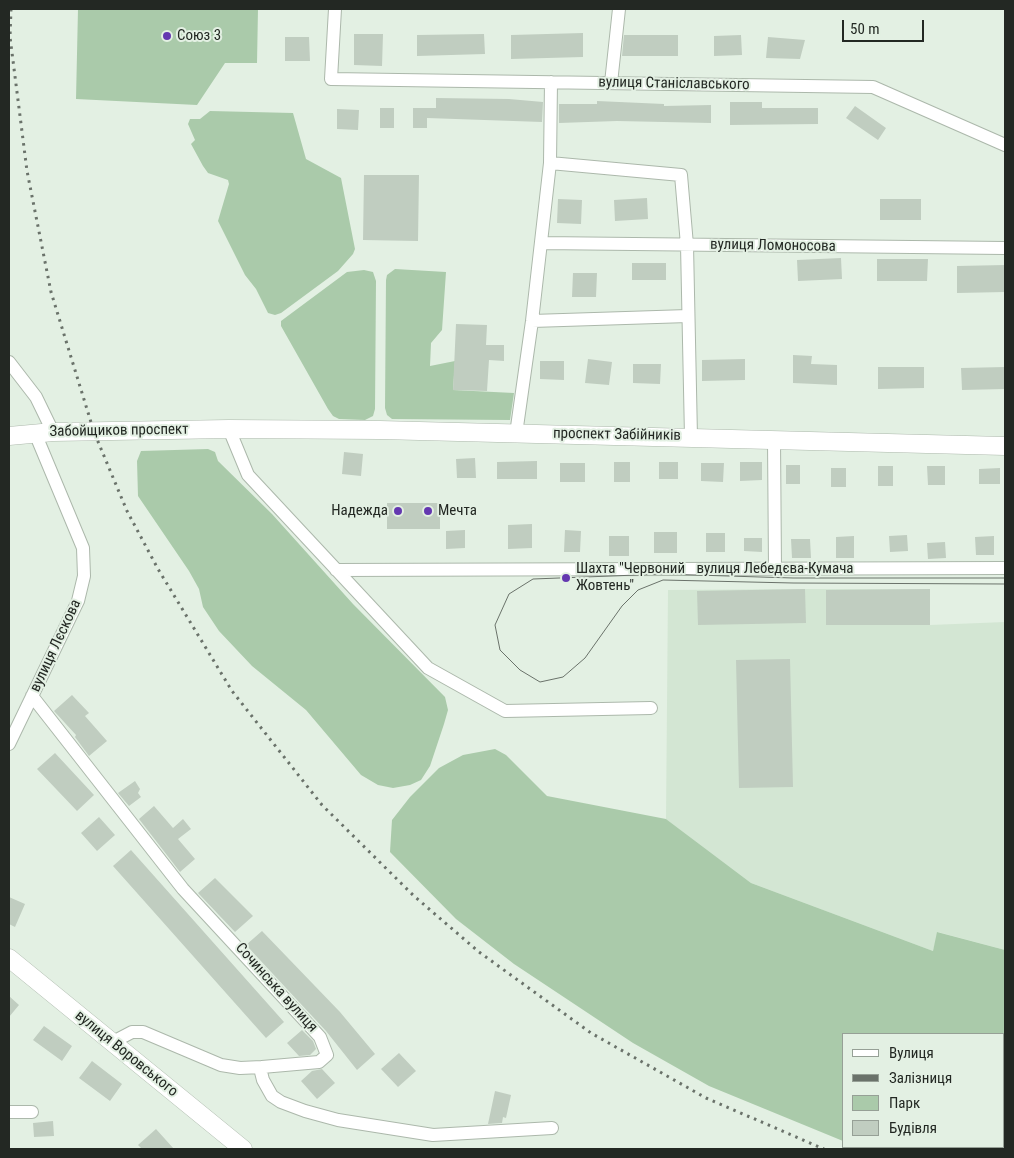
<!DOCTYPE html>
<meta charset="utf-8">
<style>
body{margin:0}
#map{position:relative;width:1014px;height:1158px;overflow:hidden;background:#e3f0e3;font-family:"Roboto Condensed",sans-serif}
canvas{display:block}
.frame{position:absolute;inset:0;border:10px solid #232823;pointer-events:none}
.legend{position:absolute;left:842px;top:1033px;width:162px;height:115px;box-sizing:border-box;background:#e3f0e3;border:1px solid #96a096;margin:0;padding:6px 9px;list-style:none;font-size:15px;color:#232823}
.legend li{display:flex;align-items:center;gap:10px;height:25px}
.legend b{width:25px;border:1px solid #96a096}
.scale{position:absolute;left:842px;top:20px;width:82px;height:22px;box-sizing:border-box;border:2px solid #232823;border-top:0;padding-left:6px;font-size:15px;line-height:18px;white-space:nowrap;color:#232823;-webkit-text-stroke:4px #e3f0e3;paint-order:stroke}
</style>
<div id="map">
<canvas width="1014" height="1158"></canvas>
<div class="frame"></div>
<ul class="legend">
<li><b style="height:6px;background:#fff"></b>Вулиця</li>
<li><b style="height:6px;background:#6a726a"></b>Залізниця</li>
<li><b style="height:14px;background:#aacaaa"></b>Парк</li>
<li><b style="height:14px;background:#c0cdc0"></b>Будівля</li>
</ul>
<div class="scale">50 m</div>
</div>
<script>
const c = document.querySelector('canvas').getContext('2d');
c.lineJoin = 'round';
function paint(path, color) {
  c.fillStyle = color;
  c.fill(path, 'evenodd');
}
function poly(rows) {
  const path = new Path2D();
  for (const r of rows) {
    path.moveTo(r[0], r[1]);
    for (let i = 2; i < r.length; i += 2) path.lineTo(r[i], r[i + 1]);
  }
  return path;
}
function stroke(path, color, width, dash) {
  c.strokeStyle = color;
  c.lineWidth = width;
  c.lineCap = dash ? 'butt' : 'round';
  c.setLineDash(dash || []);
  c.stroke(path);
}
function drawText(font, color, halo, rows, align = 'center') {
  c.font = font + ' "Roboto Condensed",sans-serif';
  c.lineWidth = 4;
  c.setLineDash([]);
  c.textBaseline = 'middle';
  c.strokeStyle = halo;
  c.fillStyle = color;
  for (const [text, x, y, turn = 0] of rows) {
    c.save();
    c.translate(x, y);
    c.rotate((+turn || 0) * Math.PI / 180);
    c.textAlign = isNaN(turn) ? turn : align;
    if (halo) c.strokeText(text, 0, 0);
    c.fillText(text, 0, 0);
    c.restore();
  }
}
paint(poly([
 [805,589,930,589,930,625,1005,622,1005,950,938,932,933,951,751,883,666,819,668,590]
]), '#d3e6d3');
paint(poly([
 [78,9,258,9,257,63,225,63,197,105,76,99],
 [210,111,293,113,306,159,341,178,355,249,353,254,338,271,281,313,275,315,268,313,256,289,245,275,218,221,229,184,228,180,208,173,203,166,191,144,195,140,188,124,190,119,200,119],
 [395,269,446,272,442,330,431,343,430,366,455,361,453,390,514,393,510,420,392,419,387,415,385,408,386,280,387,275],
 [364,270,373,272,376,281,375,409,373,416,365,420,339,419,333,416,328,409,281,326,281,321,347,272],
 [208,449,215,452,218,461,272,514,353,604,445,697,448,710,444,724,430,766,421,780,410,785,393,788,378,785,361,775,306,710,252,666,219,631,203,607,199,589,189,571,138,496,137,461,141,451],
 [495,749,506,755,547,796,666,819,751,883,933,951,937,932,1005,950,1005,1149,988,1149,983,1147,1003,1147,1003,1034,843,1034,843,1141,709,1086,633,1043,514,964,456,919,390,852,392,820,410,797,439,768,463,755],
 [858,1147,947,1147,945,1149,865,1149]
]), '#aacaaa');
paint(poly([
 [583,33,583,57,511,59,511,35],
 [354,34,383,34,382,66,354,65],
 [484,34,485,54,417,56,417,35],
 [624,35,678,35,678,56,622,56],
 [741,35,742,55,714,56,714,36],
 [285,37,309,37,310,61,285,61],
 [768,37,805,40,800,59,766,58],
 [436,98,509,99,543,102,542,122,427,118,427,128,413,128,413,108,436,108],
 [597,101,664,104,664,106,711,105,711,123,617,121,559,123,559,104,597,104],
 [730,102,762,102,762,108,818,108,818,124,730,125],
 [855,106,886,128,878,140,846,118],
 [380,108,394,108,394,128,380,128],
 [337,109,359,110,358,130,337,129],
 [364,175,419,175,418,241,363,240],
 [647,198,648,219,615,221,614,200],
 [558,199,582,200,581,224,557,223],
 [880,199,921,199,921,220,880,220],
 [841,258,842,279,798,281,797,260],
 [877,259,928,259,927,281,877,281],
 [632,263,666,263,666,280,632,280],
 [1005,265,1005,292,957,293,957,266],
 [573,273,597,273,596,297,572,297],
 [456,324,487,325,486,345,504,345,504,361,489,360,487,391,453,390],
 [793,355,812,356,811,364,837,365,837,385,793,383],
 [588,359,612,362,609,385,585,383],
 [745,359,745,380,702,381,702,360],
 [540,361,564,361,564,380,540,379],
 [633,364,661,364,660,384,633,383],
 [878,367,924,367,924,388,878,389],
 [1005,367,1005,389,962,390,961,368],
 [344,452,363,454,361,476,342,474],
 [475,458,476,478,457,478,456,459],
 [537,461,537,479,497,479,497,462],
 [614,462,630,462,630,482,614,482],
 [659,462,678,462,678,479,659,479],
 [740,462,762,462,762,480,740,481],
 [560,463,585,463,585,482,560,482],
 [701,463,724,463,723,482,701,481],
 [786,465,800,465,800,484,786,484],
 [878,466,893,466,893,486,878,486],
 [927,466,945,466,945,485,928,485],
 [831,468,846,468,846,487,831,487],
 [1000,468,1000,484,979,484,979,469],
 [387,503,440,503,440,529,387,529],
 [532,524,532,548,508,549,508,525],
 [465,530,465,548,446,549,446,531],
 [565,530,581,531,580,552,564,552],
 [654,532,677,532,677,553,654,553],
 [706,533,725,533,725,552,706,552],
 [907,535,908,551,890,552,889,536],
 [609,536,629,536,629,556,609,556],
 [854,536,854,558,836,558,836,537],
 [994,536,994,555,976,555,975,537],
 [744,538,762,538,762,552,744,551],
 [791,539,810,539,811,558,792,558],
 [945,542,946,558,928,559,927,543],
 [805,589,806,623,698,625,697,591],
 [930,589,930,625,826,625,826,590],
 [790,659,793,787,739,788,736,660],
 [72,695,89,713,85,716,107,741,89,756,75,737,76,735,54,711],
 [55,753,94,795,77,811,37,769],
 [135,781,140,789,138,793,141,797,129,806,118,793],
 [154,806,173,828,183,819,191,829,178,839,195,859,180,872,139,819],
 [99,817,115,835,97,851,81,833],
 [131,850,284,1022,266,1038,113,866],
 [215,878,253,916,235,932,198,893],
 [9,897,25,904,15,927,9,924],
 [262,931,340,1012,375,1054,357,1070,326,1031,246,945],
 [9,996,19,1005,9,1017],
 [44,1026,72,1046,62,1061,33,1040],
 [302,1030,313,1041,316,1049,310,1055,299,1056,287,1043],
 [399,1053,416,1071,398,1087,381,1069],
 [92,1061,122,1084,110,1101,79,1078],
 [322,1069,335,1083,317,1099,301,1081,312,1071],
 [495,1091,511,1095,506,1118,503,1117,502,1123,488,1124],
 [53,1121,54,1136,34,1137,33,1123],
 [156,1129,174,1149,142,1149,138,1145]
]), '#c0cdc0');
const street = poly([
 [335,9,331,79,873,87,1005,145],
 [551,82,550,163,681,175,687,245,691,437],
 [611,83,619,9],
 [541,243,1005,248],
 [532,321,688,316],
 [9,362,36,397,53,432],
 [229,429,248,475,428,668,505,711,651,708],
 [516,434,532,321,550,163],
 [774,440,775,569],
 [336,570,1005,568],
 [32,696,183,889,320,1037,327,1055,319,1062,262,1067,261,1072,263,1080,272,1096,281,1102,305,1111,338,1120,433,1135,552,1128],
 [9,744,78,601,84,576,83,548,35,433],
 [111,1043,132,1032,143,1032,221,1065,240,1068,262,1067],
 [9,1112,32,1112]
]);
const secondary = poly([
 [9,436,53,432,229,429,380,430,1005,446],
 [9,958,243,1149]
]);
stroke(street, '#acb8ab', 14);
stroke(secondary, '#acb8ab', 19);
stroke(street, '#fff', 12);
stroke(secondary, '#fff', 18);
stroke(poly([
 [1005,578,793,578,663,574,533,579,509,594,495,625,500,650,520,670,540,682,563,677,585,658,622,606,638,590,663,580,793,583,1005,584]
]), '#6a726a', 1);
stroke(poly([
 [11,9,10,37,27,171,51,292,94,432,127,511,158,569,232,691,322,805,414,896,479,952,591,1033,706,1098,824,1149]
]), '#6a726a', 3, [2.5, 5]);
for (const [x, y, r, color] of [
 [167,36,5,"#6438b0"],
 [398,511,5,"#6438b0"],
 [428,511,5,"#6438b0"],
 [566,578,5,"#6438b0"]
]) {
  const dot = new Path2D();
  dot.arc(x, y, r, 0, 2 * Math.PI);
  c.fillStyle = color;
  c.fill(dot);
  stroke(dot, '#e3f0e3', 2);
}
drawText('15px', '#232823', '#e3f0e3', [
 ["Союз 3",177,36],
 ["Надежда",388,511,"right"],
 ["Мечта",438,511],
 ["Шахта \"Червоний",576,569],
 ["Жовтень\"",576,586]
], 'left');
drawText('15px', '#232823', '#e3f0e3', [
 ["вулиця Станіславського",674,84,1],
 ["вулиця Ломоносова",773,246,1],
 ["Забойщиков проспект",119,431,-1],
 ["проспект Забійників",617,435,1],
 ["вулиця Лебедєва-Кумача",775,569],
 ["вулиця Лєскова",56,646,-65],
 ["Сочинська вулиця",276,988,48],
 ["вулиця Воровського",126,1054,39]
]);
</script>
